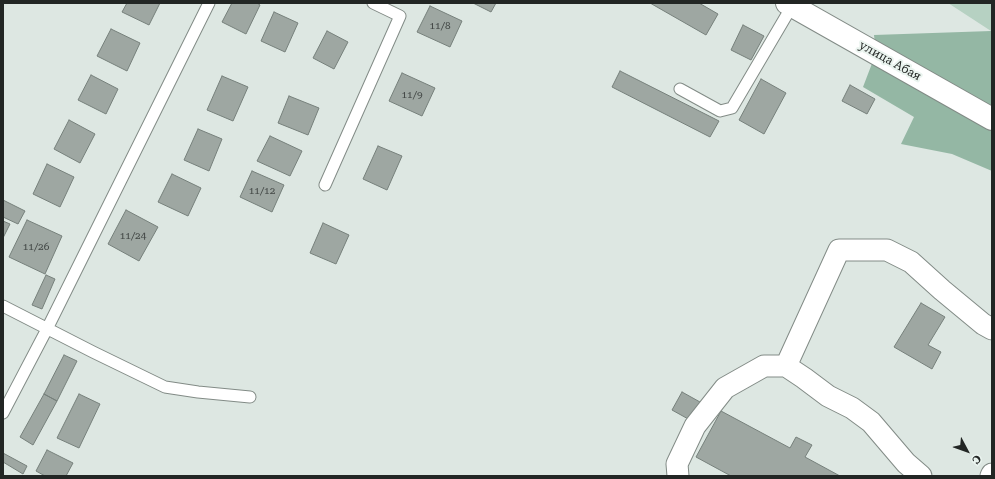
<!DOCTYPE html>
<meta charset="utf-8">
<style>
body{margin:0}
#map{position:relative;width:995px;height:479px;overflow:hidden;background:#dde7e2;font-family:"Roboto Serif",serif}
canvas{display:block}
.frame{position:absolute;inset:0;border:4px solid #222624;pointer-events:none}
.north{position:absolute;left:947px;top:431px;width:40px;height:40px;-webkit-text-stroke:3px #eaf4ef;paint-order:stroke;rotate:131deg;font-size:11px;font-weight:700;line-height:16px;text-align:center;color:#222624}
.north::after{content:'';display:block;margin:auto;width:14px;height:18px;background:#222624;clip-path:polygon(50% 0,100% 100%,50% 72%,0 100%)}
</style>
<div id="map">
<canvas width="995" height="479"></canvas>
<div class="frame"></div>
<div class="north">С</div>
</div>
<script>
const c = document.querySelector('canvas').getContext('2d');
c.lineJoin = 'round';
function paint(path, color) {
  c.fillStyle = color;
  c.fill(path, 'evenodd');
}
function poly(rows) {
  const path = new Path2D();
  for (const r of rows) {
    path.moveTo(r[0], r[1]);
    for (let i = 2; i < r.length; i += 2) path.lineTo(r[i], r[i + 1]);
  }
  return path;
}
function stroke(path, color, width, dash) {
  c.strokeStyle = color;
  c.lineWidth = width;
  c.lineCap = dash ? 'butt' : 'round';
  c.setLineDash(dash || []);
  c.stroke(path);
}
function drawText(font, color, halo, rows, align = 'center') {
  c.font = font + ' "Roboto Serif",serif';
  c.lineWidth = 4;
  c.setLineDash([]);
  c.textBaseline = 'middle';
  c.strokeStyle = halo;
  c.fillStyle = color;
  for (const [text, x, y, turn = 0] of rows) {
    c.save();
    c.translate(x, y);
    c.rotate((+turn || 0) * Math.PI / 180);
    c.textAlign = isNaN(turn) ? turn : align;
    if (halo) c.strokeText(text, 0, 0);
    c.fillText(text, 0, 0);
    c.restore();
  }
}
paint(poly([
 [948,3,992,3,992,32,991,31]
]), '#b6d1c2');
paint(poly([
 [991,31,992,32,992,171,952,154,901,144,914,117,863,87,876,53,874,35]
]), '#94b7a4');
const building = poly([
 [127,3,160,3,149,25,122,12,127,3],
 [232,3,257,3,260,5,246,34,222,22,232,3],
 [473,3,496,3,491,12,473,3],
 [650,3,699,3,718,14,706,35,650,3],
 [430,6,462,21,450,47,417,32,430,6],
 [274,12,298,23,285,52,261,41,274,12],
 [743,25,764,36,751,60,731,50,743,25],
 [111,29,140,43,127,71,97,56,111,29],
 [327,31,348,42,334,69,313,58,327,31],
 [620,71,719,121,710,137,612,87,620,71],
 [402,73,435,88,422,116,389,101,402,73],
 [91,75,118,89,106,114,78,100,91,75],
 [222,76,248,87,233,121,207,110,222,76],
 [761,79,786,93,764,134,739,120,761,79],
 [850,85,875,99,867,114,842,101,850,85],
 [289,96,319,108,308,135,278,123,289,96],
 [69,120,95,134,80,163,54,149,69,120],
 [198,129,222,139,209,171,184,160,198,129],
 [270,136,302,151,290,176,257,161,270,136],
 [378,146,402,156,387,190,363,179,378,146],
 [47,164,74,177,60,207,33,194,47,164],
 [252,171,284,185,272,212,240,197,252,171],
 [172,174,201,188,188,216,158,202,172,174],
 [3,200,25,211,18,224,3,217,3,200],
 [126,210,158,227,139,261,108,244,126,210],
 [27,220,62,236,45,274,9,257,27,220],
 [3,221,10,224,3,238,3,221],
 [323,223,349,235,336,264,310,253,323,223],
 [46,275,55,279,42,309,32,305,46,275],
 [921,303,945,317,928,345,941,352,932,369,894,347,921,303],
 [64,355,77,361,57,401,44,394,64,355],
 [682,392,700,402,690,420,672,410,682,392],
 [44,394,57,401,33,445,20,437,44,394],
 [79,394,100,404,79,448,57,438,79,394],
 [721,411,790,448,796,437,812,445,805,457,840,476,731,476,696,457,721,411],
 [47,450,73,463,66,476,45,476,36,471,47,450],
 [3,453,27,466,23,474,3,462,3,453]
]);
paint(building, '#9ea7a2');
stroke(building, '#76807b', 1);
const lane = poly([
 [680,89,720,111,732,108,792,6],
 [325,185,400,16,373,3],
 [3,306,93,352,165,387,198,392,250,397],
 [3,413,47,329,209,3]
]);
const street = poly([
 [786,366,839,250,887,250,911,262,942,290,983,324,992,329],
 [678,476,677,464,695,426,725,388,764,366,786,366,804,378,828,396,852,408,871,422,906,463,921,476],
 [991,476,992,474]
]);
const secondary = poly([
 [787,3,992,119]
]);
stroke(lane, '#828b86', 13);
stroke(street, '#828b86', 23);
stroke(secondary, '#828b86', 24);
stroke(lane, '#fff', 11);
stroke(street, '#fff', 21);
stroke(secondary, '#fff', 22);
drawText('10px', '#414644', null, [
 ["11/8",440,26],
 ["11/9",412,95],
 ["11/12",262,191],
 ["11/24",133,236],
 ["11/26",36,247]
]);
drawText('12px', '#222624', '#eaf4ef', [
 ["улица Абая",890,61,29]
]);
</script>
